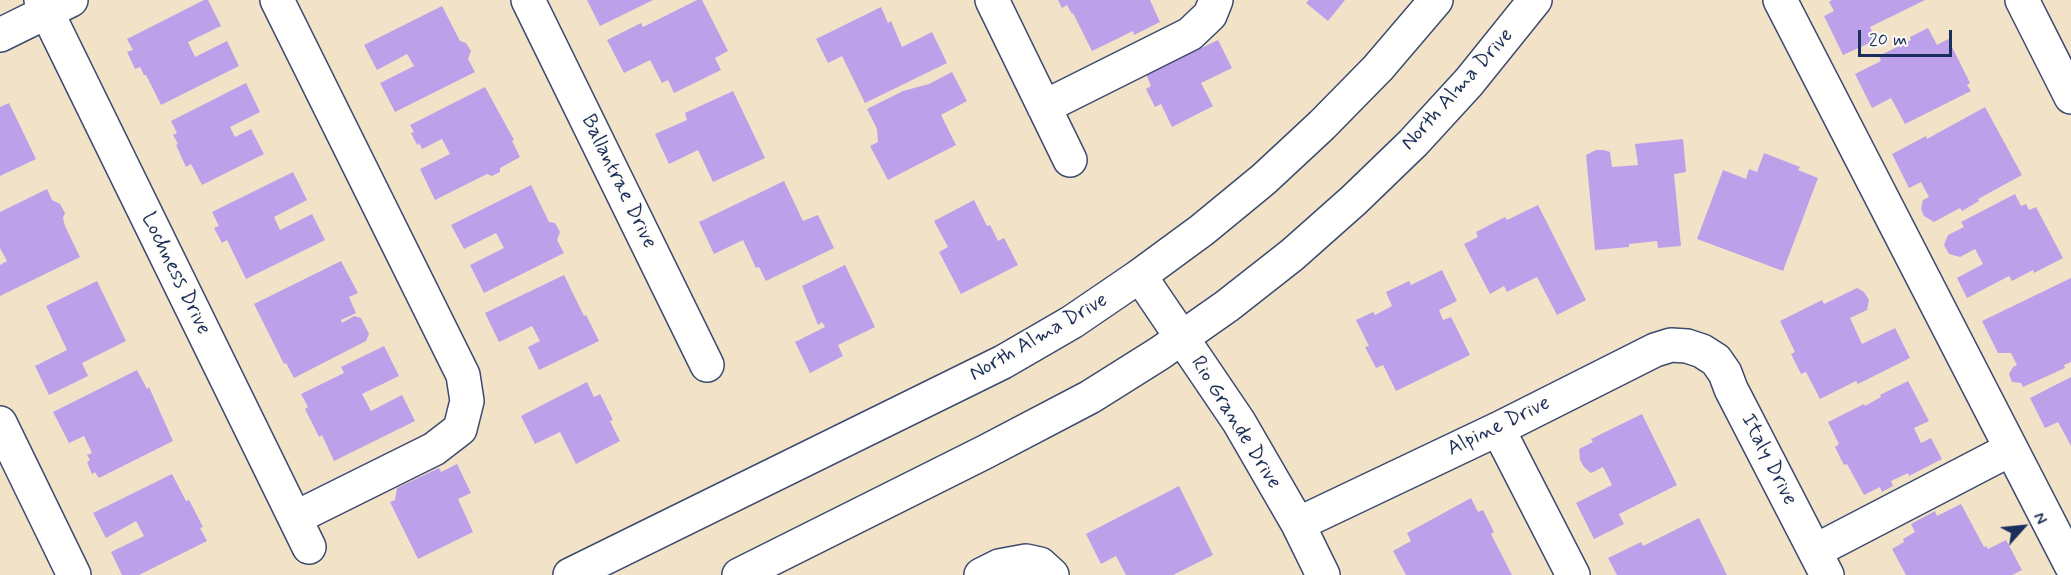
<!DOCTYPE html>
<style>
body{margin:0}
#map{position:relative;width:2071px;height:575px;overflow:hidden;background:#f2e3c8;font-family:Mynerve,sans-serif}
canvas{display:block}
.north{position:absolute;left:1993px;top:497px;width:60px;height:60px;-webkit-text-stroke:4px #fdfcf7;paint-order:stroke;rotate:63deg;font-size:16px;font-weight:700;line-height:24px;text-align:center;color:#1b2f5e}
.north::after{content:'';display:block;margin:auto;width:21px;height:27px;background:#1b2f5e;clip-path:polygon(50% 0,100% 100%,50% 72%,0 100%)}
.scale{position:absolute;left:1858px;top:30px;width:94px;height:27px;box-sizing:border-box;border:3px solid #1b2f5e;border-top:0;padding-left:8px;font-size:18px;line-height:21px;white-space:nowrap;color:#1b2f5e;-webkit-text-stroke:4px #fdfcf7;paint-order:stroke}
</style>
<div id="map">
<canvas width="2071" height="575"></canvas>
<div class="north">N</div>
<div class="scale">20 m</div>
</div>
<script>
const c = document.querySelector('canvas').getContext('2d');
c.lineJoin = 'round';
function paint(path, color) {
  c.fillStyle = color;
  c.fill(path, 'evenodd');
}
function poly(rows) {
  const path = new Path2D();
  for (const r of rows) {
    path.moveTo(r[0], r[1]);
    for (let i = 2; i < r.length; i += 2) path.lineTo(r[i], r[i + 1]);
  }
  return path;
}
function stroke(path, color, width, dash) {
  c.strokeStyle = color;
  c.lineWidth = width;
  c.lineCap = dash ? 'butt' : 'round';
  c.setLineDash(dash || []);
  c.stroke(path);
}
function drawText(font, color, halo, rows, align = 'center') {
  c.font = font + ' Mynerve,sans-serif';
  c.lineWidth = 4.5;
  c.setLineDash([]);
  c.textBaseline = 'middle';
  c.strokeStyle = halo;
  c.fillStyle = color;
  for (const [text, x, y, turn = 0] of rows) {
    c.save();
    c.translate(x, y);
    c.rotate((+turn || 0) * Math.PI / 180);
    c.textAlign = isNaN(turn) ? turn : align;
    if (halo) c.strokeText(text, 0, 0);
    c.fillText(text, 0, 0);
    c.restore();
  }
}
paint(poly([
 [204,0,208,0,221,26,188,42,195,57,227,41,239,66,161,105,146,75,144,75,140,67,135,69,127,52,133,50,127,39],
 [587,0,653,0,600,26],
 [697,0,702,0,728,51,715,58,721,70,674,93,668,80,662,83,650,60,624,73,607,40,641,23,643,27],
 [1058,0,1150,0,1160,22,1134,35,1133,31,1092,51,1073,13,1072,14,1067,5,1062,8],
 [1309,0,1345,0,1328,21,1306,3],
 [1832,0,1925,0,1870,27,1876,40,1843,55,1824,16,1834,11,1829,2],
 [442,6,460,41,466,43,471,51,468,59,475,72,395,112,380,83,414,66,407,54,377,70,364,45],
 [881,7,888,23,891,21,902,47,932,32,947,63,865,103,842,56,828,63,816,39],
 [1928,28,1937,45,1948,39,1970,83,1967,85,1971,91,1905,124,1891,98,1872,108,1855,74,1881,61,1879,56,1911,40,1910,37],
 [1218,40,1232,68,1201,83,1213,106,1172,127,1161,104,1155,107,1146,89,1151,86,1144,69,1184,49,1187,55],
 [952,72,967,101,941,115,956,145,888,180,870,146,878,142,877,129,867,109,903,91,929,84],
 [246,83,260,112,230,127,235,137,251,129,264,154,202,185,191,164,186,167,176,145,178,144,173,135,177,133,171,121],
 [485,87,514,140,512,141,520,157,500,168,500,172,492,176,487,174,435,200,420,169,450,154,442,139,422,149,419,143,417,145,411,133,414,132,410,125],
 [733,91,765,158,713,182,698,150,669,164,655,134,687,120,685,113],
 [9,103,36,159,0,176,0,107],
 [1985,107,2022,175,1978,199,1979,201,1962,211,1960,208,1934,222,1924,216,1921,209,1923,200,1929,197,1921,182,1909,188,1892,154,1926,136,1927,139],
 [1683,139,1686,172,1674,174,1681,246,1658,248,1657,241,1629,244,1629,247,1595,250,1586,155,1596,150,1604,150,1610,152,1612,167,1638,165,1635,144],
 [1764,153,1800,167,1798,170,1818,178,1783,271,1697,239,1723,170,1746,179,1749,169,1757,172],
 [293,172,307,200,274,217,280,230,312,214,325,240,246,279,227,240,222,243,214,228,219,226,212,212],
 [784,181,803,221,818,215,834,248,766,281,759,267,756,268,743,240,714,254,699,222],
 [531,185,549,222,555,223,560,232,557,240,564,253,484,293,470,265,504,248,496,233,464,249,451,225],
 [47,189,52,200,60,204,65,213,63,218,65,226,80,257,0,296,0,265,7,261,0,248,0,212],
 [2015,194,2021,206,2026,204,2029,210,2036,207,2063,258,2034,273,2033,270,2012,281,2009,276,1967,298,1957,278,1983,264,1975,249,1960,257,1949,254,1944,245,1948,235,1964,227,1961,222],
 [974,200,987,226,990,225,998,241,1004,238,1018,265,961,294,939,252,948,247,934,221],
 [1538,205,1586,300,1557,315,1537,277,1507,292,1504,286,1490,294,1464,244,1478,237,1476,232,1505,217,1507,220],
 [341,261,358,293,349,297,356,313,341,320,342,323,354,316,361,318,369,334,366,341,294,378,286,363,284,364,254,304],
 [845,265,875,327,838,345,843,356,810,373,795,342,825,327,822,322,818,325,802,286],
 [1442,270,1457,301,1439,310,1443,320,1451,317,1470,355,1396,391,1383,365,1376,368,1365,347,1369,346,1356,320,1373,312,1375,315,1392,306,1386,292,1409,281,1411,285],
 [564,275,584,316,586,315,599,341,539,370,528,347,540,341,532,326,499,342,485,313],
 [2071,278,2071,362,2064,365,2065,368,2023,387,2021,383,2012,382,2009,374,2013,367,2017,365,2011,353,1998,353,1982,321],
 [97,281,126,341,82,363,88,376,49,395,35,366,67,350,46,306],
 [1857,288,1864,292,1869,300,1867,310,1850,318,1862,344,1895,328,1910,358,1858,384,1856,381,1820,399,1806,372,1801,374,1791,354,1795,352,1780,321,1822,300,1824,304],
 [384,346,399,376,362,394,371,411,402,395,415,421,334,461,322,435,319,437,305,409,308,407,301,394,344,373,341,367],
 [137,370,147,389,149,387,173,441,99,478,95,472,92,474,87,462,90,460,87,455,92,453,84,436,69,443,53,412],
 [2071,377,2071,446,2058,422,2045,428,2030,398],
 [1908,381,1929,421,1914,428,1921,443,1931,438,1942,459,1909,476,1908,473,1891,481,1893,486,1882,492,1880,487,1864,495,1847,464,1844,465,1835,447,1839,444,1828,422,1864,404,1865,406,1881,397,1880,395],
 [587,382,594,397,600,394,613,420,610,421,620,441,576,464,560,432,535,444,521,416],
 [1642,414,1677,485,1619,514,1624,524,1594,539,1576,503,1612,485,1603,467,1591,473,1584,467,1580,460,1579,449,1593,442,1591,439],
 [457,464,471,493,458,499,473,532,418,559,390,502,395,500,397,488,439,468,441,472],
 [172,474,186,501,189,500,203,527,200,528,207,541,139,575,122,575,111,552,144,536,136,521,106,538,93,513],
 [1179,486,1213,555,1173,575,1126,575,1116,556,1101,564,1086,534],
 [1471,498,1478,512,1483,510,1494,532,1491,534,1512,575,1406,575,1393,551,1411,541,1407,533],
 [1961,504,1984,547,1986,546,1988,549,2006,540,2022,570,2012,575,1906,575,1892,549,1904,542,1903,539,1915,532,1911,524,1935,511,1937,516],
 [1699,518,1727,575,1617,575,1608,558,1641,542,1643,546]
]), '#bda0ea');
const minor = poly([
 [41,0,309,547],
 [277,0,463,375,467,401,460,429,434,449,295,518],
 [528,0,707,365],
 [992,0,1070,160],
 [1780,0,2071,565],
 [2022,0,2071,97],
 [0,35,71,0],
 [1044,107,1190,34,1210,15,1216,0],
 [1140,276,1239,422,1298,524,1323,575],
 [0,423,74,575],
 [1498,429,1573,575],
 [1298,524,1498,429,1655,350,1671,345,1687,346,1702,351,1716,360,1725,373,1731,389,1827,575],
 [1815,551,2011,449],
 [981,575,999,566,1026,561,1040,564,1052,575]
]);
const major = poly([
 [570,575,1003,362,1072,322,1138,277,1202,230,1264,179,1322,125,1378,68,1436,0],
 [739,575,985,452,1090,397,1160,353,1227,306,1292,255,1354,200,1413,143,1469,82,1535,0]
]);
stroke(minor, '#3b4a6e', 36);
stroke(major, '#3b4a6e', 36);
stroke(minor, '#fff', 33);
stroke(major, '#fff', 33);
drawText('21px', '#1b2f5e', '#fdfcf7', [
 ["North Alma Drive",1458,90,-48],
 ["Ballantrae Drive",618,182,64],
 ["Lochness Drive",175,274,64],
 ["North Alma Drive",1039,338,-30],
 ["Rio Grande Drive",1235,423,58],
 ["Alpine Drive",1499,427,-26],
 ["Italy Drive",1768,460,63]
]);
</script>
